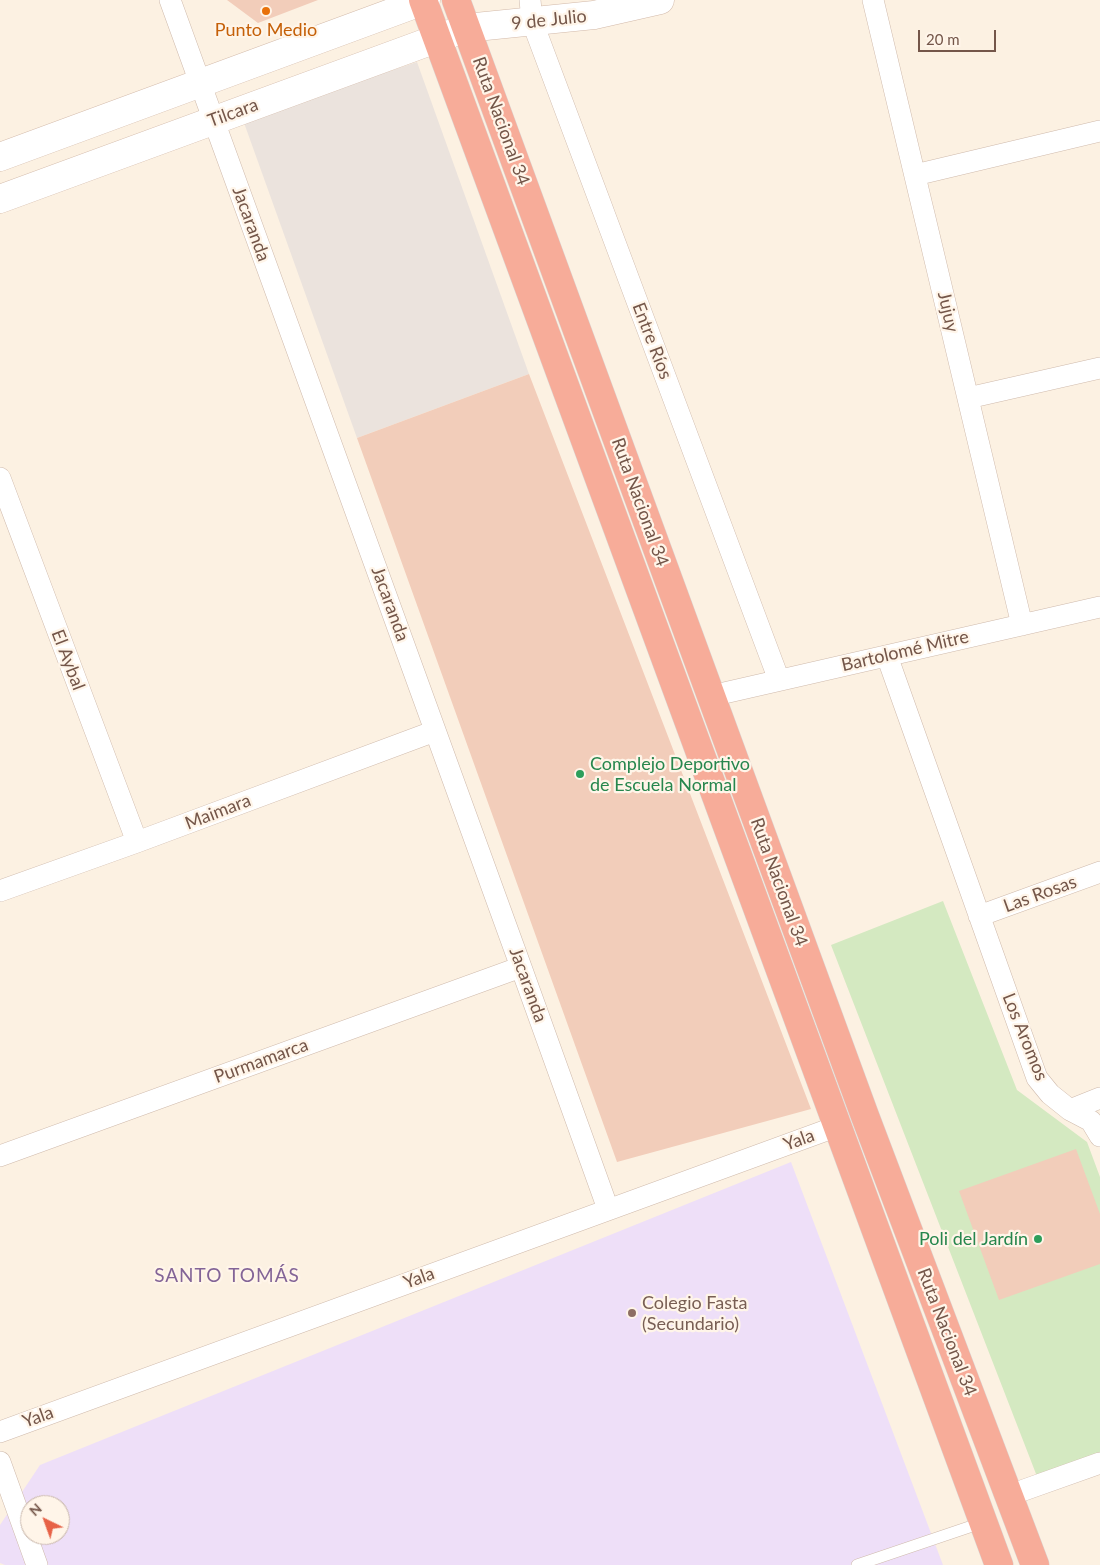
<!DOCTYPE html>
<meta charset="utf-8">
<style>
body{margin:0}
#map{position:relative;width:1100px;height:1565px;overflow:hidden;background:#fcf1e2;font-family:Lato,sans-serif}
canvas{display:block}
.north{position:absolute;left:20px;top:1495px;width:50px;height:50px;box-sizing:border-box;background:#fff5e9;border:1px solid #c7b5a9;border-radius:50%;rotate:318deg;font-size:14px;font-weight:700;line-height:20px;text-align:center;color:#745649}
.north::after{content:'';display:block;margin:auto;width:18px;height:22px;background:#e76247;clip-path:polygon(50% 0,100% 100%,50% 72%,0 100%)}
.scale{position:absolute;left:918px;top:30px;width:78px;height:22px;box-sizing:border-box;border:2px solid #745649;border-top:0;padding-left:6px;font-size:15px;line-height:18px;white-space:nowrap;color:#745649;-webkit-text-stroke:4px #fff5e9;paint-order:stroke}
</style>
<div id="map">
<canvas width="1100" height="1565"></canvas>
<div class="north">N</div>
<div class="scale">20 m</div>
</div>
<script>
const c = document.querySelector('canvas').getContext('2d');
c.lineJoin = 'round';
function paint(path, color) {
  c.fillStyle = color;
  c.fill(path, 'evenodd');
}
function poly(rows) {
  const path = new Path2D();
  for (const r of rows) {
    path.moveTo(r[0], r[1]);
    for (let i = 2; i < r.length; i += 2) path.lineTo(r[i], r[i + 1]);
  }
  return path;
}
function stroke(path, color, width, dash) {
  c.strokeStyle = color;
  c.lineWidth = width;
  c.lineCap = dash ? 'butt' : 'round';
  c.setLineDash(dash || []);
  c.stroke(path);
}
function drawText(font, color, halo, rows, align = 'center') {
  c.font = font + ' Lato,sans-serif';
  c.lineWidth = 4.5;
  c.setLineDash([]);
  c.textBaseline = 'middle';
  c.strokeStyle = halo;
  c.fillStyle = color;
  for (const [text, x, y, turn = 0] of rows) {
    c.save();
    c.translate(x, y);
    c.rotate((+turn || 0) * Math.PI / 180);
    c.textAlign = isNaN(turn) ? turn : align;
    if (halo) c.strokeText(text, 0, 0);
    c.fillText(text, 0, 0);
    c.restore();
  }
}
paint(poly([
 [417,62,529,374,357,438,243,120]
]), '#ebe3dd');
paint(poly([
 [791,1162,943,1565,5,1565,0,1563,0,1525,40,1465],
 [30,1505,60,1505,60,1535,30,1535]
]), '#eedff8');
paint(poly([
 [943,901,1017,1090,1087,1142,1100,1177,1100,1456,1038,1479,831,945]
]), '#d4e9c1');
paint(poly([
 [227,0,318,0,258,23],
 [529,374,811,1109,617,1162,357,438],
 [1076,1149,1100,1214,1100,1264,999,1300,959,1191]
]), '#f2cdba');
const lane = poly([
 [857,1565,984,1522]
]);
const street = poly([
 [170,0,521,967,608,1209],
 [530,0,532,21,779,680],
 [873,0,1022,625],
 [915,175,1100,131],
 [968,398,1100,368],
 [0,478,137,842],
 [887,656,1037,1078,1050,1094,1070,1110,1091,1121,1100,1136],
 [711,696,1100,607],
 [0,891,137,842,435,731],
 [979,916,1100,872],
 [1070,1110,1100,1098],
 [0,1156,521,967],
 [0,1432,838,1126],
 [0,1462,37,1565],
 [1010,1495,1100,1463]
]);
const secondary = poly([
 [0,157,426,0],
 [0,199,466,28,594,15,660,0]
]);
const highway = poly([
 [423,0,999,1565],
 [456,0,865,1116,1035,1565]
]);
stroke(lane, '#cfbaac', 12);
stroke(street, '#cfbaac', 22);
stroke(secondary, '#d2b9a9', 29);
stroke(highway, '#dbd3d0', 29);
stroke(lane, '#fff', 11);
stroke(street, '#fff', 21);
stroke(secondary, '#fff', 28);
stroke(highway, '#f7ac99', 28);
for (const [x, y, r, color] of [
 [266,11,5,"#e8710a"],
 [580,774,5,"#2e9e5b"],
 [1038,1239,5,"#2e9e5b"],
 [632,1313,5,"#8d6e63"]
]) {
  const dot = new Path2D();
  dot.arc(x, y, r, 0, 2 * Math.PI);
  c.fillStyle = color;
  c.fill(dot);
  stroke(dot, '#fff5e9', 2);
}
drawText('18px', '#745649', '#fff5e9', [
 ["9 de Julio",549,20,-6],
 ["Tilcara",233,113,-20],
 ["Ruta Nacional 34",501,121,70],
 ["Jacaranda",251,224,70],
 ["Jujuy",948,312,77],
 ["Entre Ríos",652,341,69],
 ["Ruta Nacional 34",640,502,70],
 ["Jacaranda",390,604,70],
 ["Bartolomé Mitre",905,651,-13],
 ["El Aybal",68,660,69],
 ["Maimara",218,812,-21],
 ["Ruta Nacional 34",779,882,70],
 ["Las Rosas",1040,894,-20],
 ["Jacaranda",528,985,70],
 ["Los Aromos",1025,1037,68],
 ["Purmamarca",261,1061,-20],
 ["Yala",799,1140,-20],
 ["Yala",419,1278,-20],
 ["Ruta Nacional 34",947,1332,69],
 ["Yala",38,1417,-20]
]);
drawText('18px', '#c56008', '#fff5e9', [
 ["Punto Medio",266,30]
]);
drawText('18px', '#27864d', '#fff5e9', [
 ["Complejo Deportivo",590,764],
 ["de Escuela Normal",590,785],
 ["Poli del Jardín",1028,1239,"right"]
], 'left');
drawText('18px', '#785e54', '#fff5e9', [
 ["Colegio Fasta",642,1303],
 ["(Secundario)",642,1324]
], 'left');
c.letterSpacing = '1px';
drawText('19px', '#836497', '#fff5e9', [
 ["SANTO TOMÁS",227,1276]
]);
c.letterSpacing = '0px';
</script>
